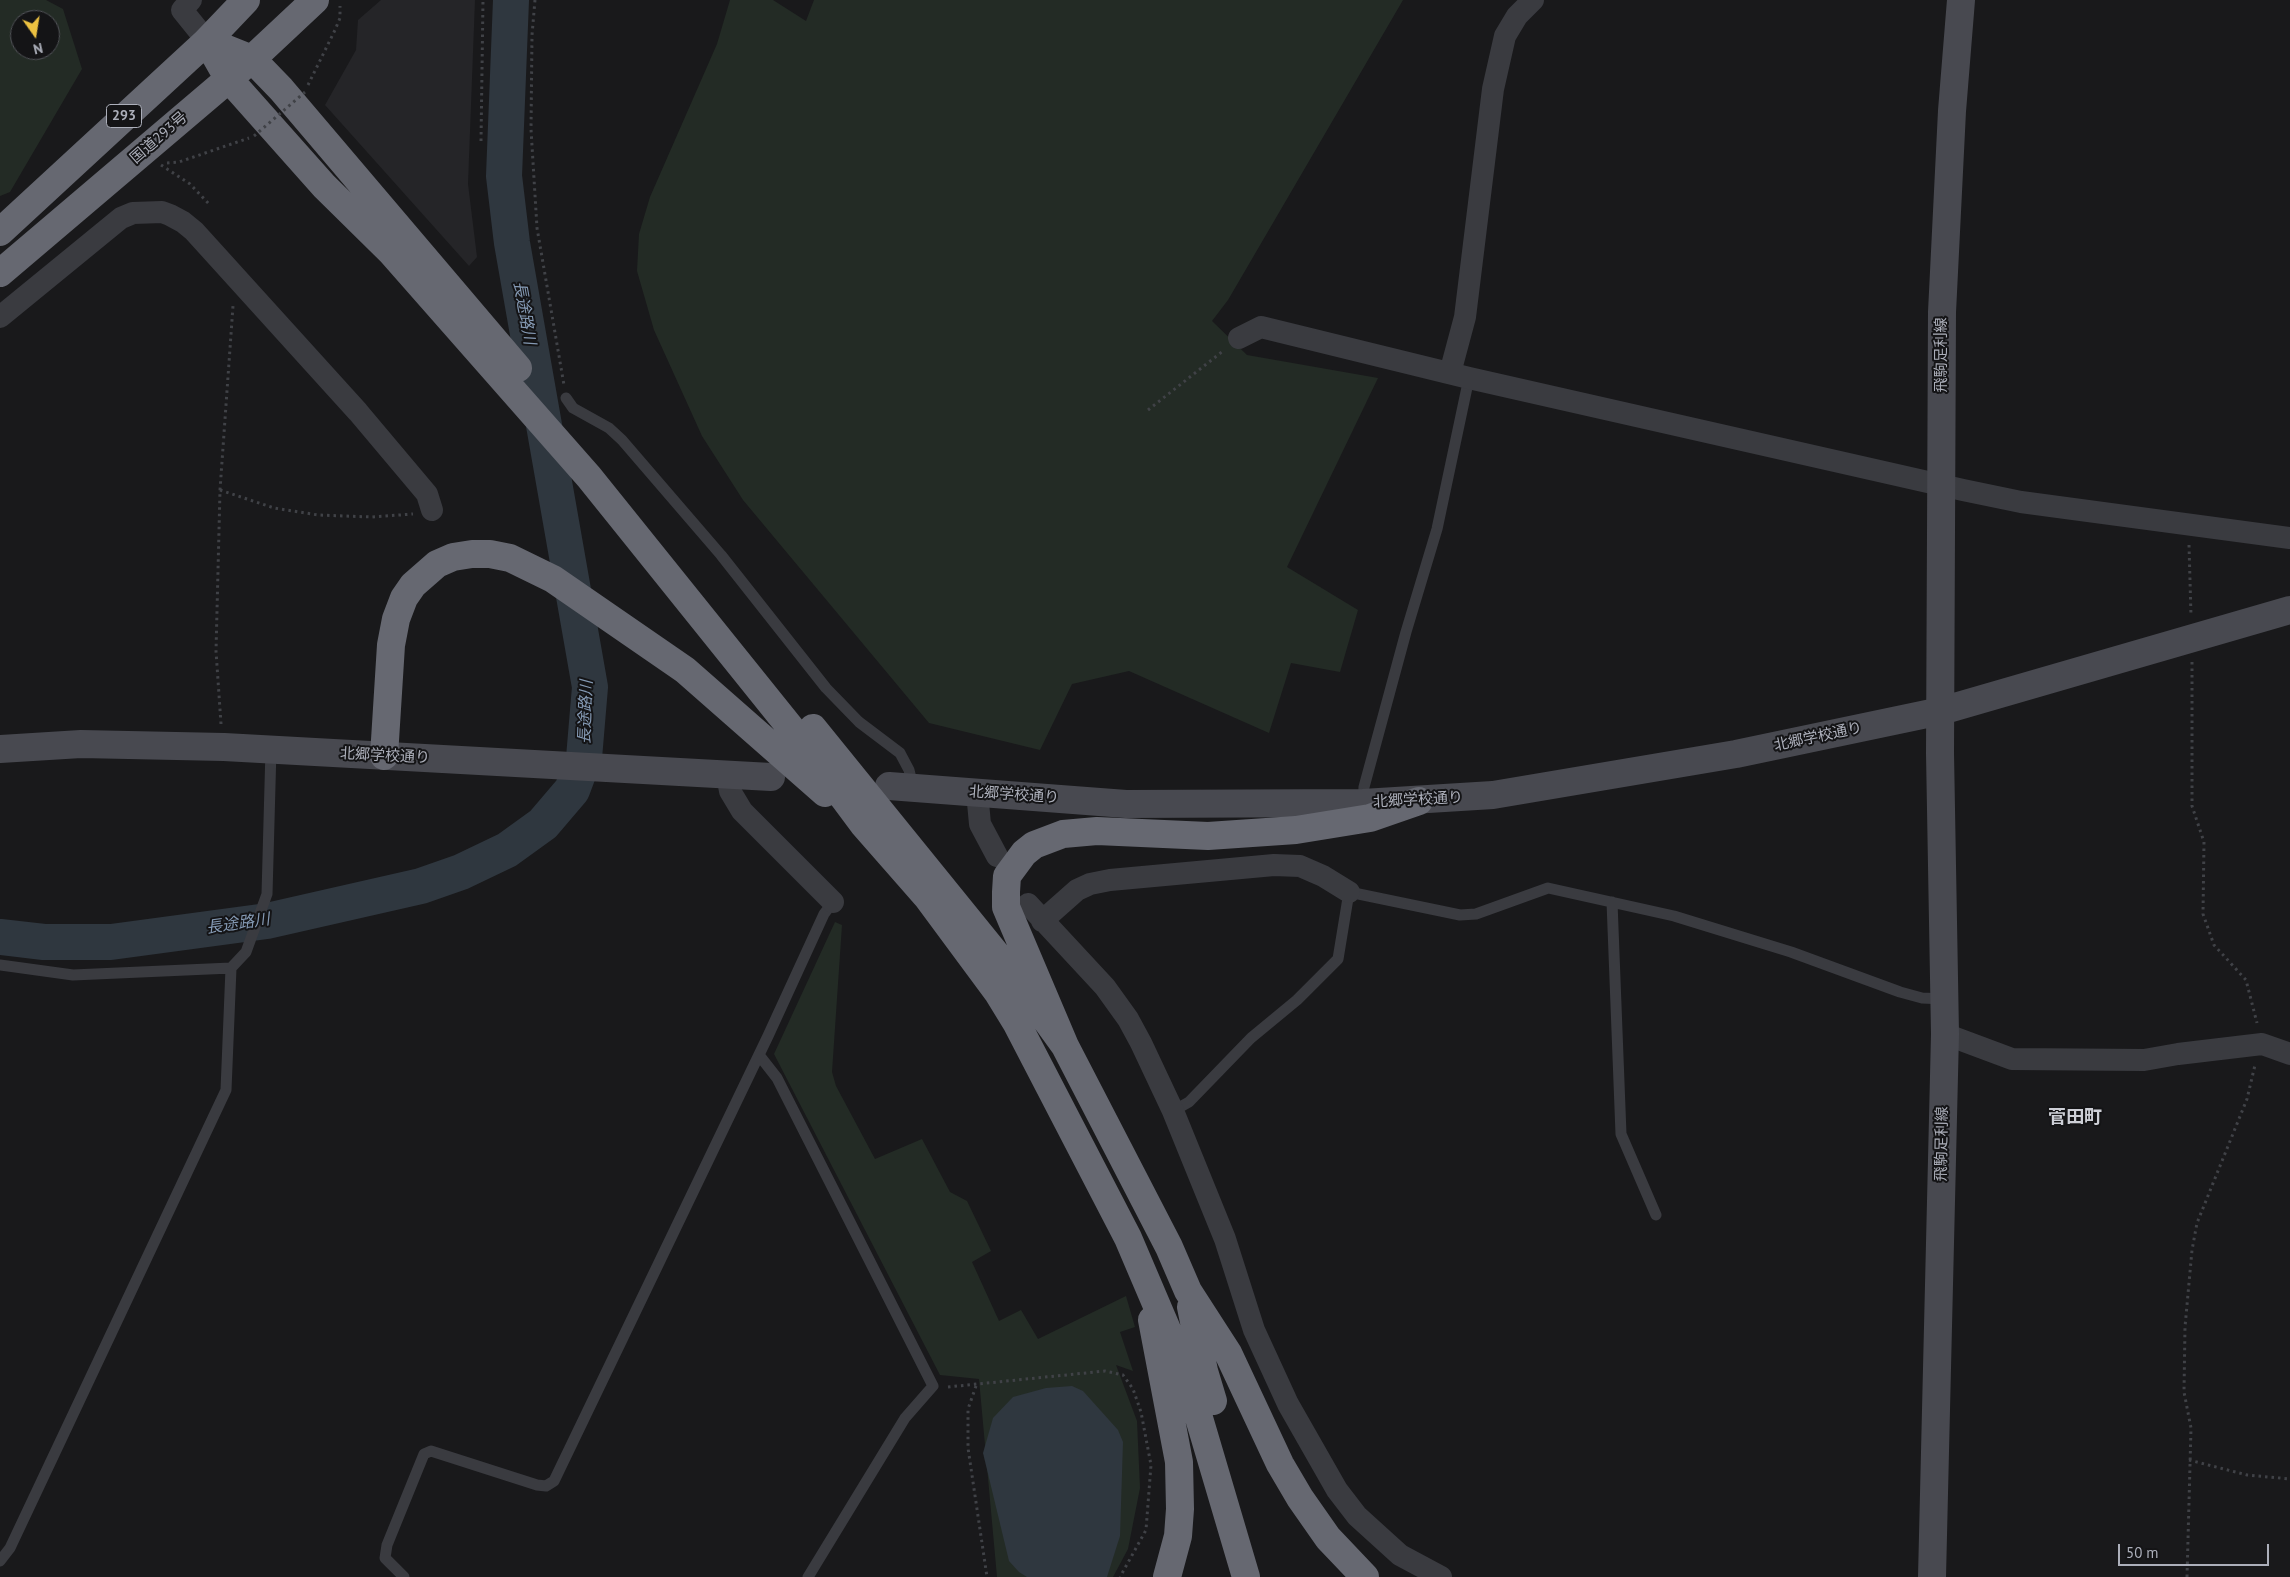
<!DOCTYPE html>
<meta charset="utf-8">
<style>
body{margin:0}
#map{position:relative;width:2290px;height:1577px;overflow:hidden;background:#19191b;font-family:"PT Sans",sans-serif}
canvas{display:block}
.north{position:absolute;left:10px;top:10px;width:50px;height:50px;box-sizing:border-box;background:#141416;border:1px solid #515258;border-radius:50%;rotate:167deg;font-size:14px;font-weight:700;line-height:20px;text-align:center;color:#acafba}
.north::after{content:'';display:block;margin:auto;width:18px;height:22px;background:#ecc141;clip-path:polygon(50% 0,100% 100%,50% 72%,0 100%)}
.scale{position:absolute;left:2118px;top:1544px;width:151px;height:22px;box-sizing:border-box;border:2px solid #acafba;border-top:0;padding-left:6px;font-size:15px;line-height:18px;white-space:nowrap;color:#acafba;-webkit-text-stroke:4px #141416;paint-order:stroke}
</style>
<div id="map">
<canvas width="2290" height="1577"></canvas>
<div class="north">N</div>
<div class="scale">50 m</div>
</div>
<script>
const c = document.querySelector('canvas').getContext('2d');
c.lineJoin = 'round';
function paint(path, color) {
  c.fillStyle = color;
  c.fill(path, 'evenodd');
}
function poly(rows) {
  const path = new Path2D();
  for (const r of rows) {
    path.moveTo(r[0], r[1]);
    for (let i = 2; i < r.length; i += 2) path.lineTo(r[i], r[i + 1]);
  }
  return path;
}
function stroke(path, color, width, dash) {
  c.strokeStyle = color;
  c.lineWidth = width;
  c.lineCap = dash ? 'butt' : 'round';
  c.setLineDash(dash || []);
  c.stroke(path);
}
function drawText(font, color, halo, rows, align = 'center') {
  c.font = font + ' "PT Sans","Noto Sans JP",sans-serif';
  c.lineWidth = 4;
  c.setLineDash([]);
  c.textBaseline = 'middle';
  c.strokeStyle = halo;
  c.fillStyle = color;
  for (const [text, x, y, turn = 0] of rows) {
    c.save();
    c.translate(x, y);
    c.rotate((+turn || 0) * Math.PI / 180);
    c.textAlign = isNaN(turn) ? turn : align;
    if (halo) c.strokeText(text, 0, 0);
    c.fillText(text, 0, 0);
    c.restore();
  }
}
paint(poly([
 [381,0,475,0,468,184,477,257,469,266,325,105,356,50,358,20]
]), '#252528');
paint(poly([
 [0,0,46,0,63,9,82,69,10,192,0,196],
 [20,20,50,20,50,50,20,50],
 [730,0,773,0,806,21,814,0,1403,0,1228,300,1212,321,1247,355,1378,378,1287,567,1358,610,1340,672,1291,663,1269,733,1129,671,1072,684,1040,750,929,723,743,500,702,436,654,330,637,271,639,234,650,197,717,44],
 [835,922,842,925,832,1072,836,1086,875,1159,922,1139,950,1192,967,1201,991,1251,972,1262,999,1321,1021,1310,1038,1339,1126,1296,1135,1327,1120,1332,1133,1371,1116,1365,1137,1421,1140,1488,1128,1549,1113,1577,997,1577,979,1379,940,1375,774,1054]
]), '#232b25');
paint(poly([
 [1072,1386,1083,1391,1118,1430,1123,1442,1120,1536,1107,1577,1027,1577,1019,1572,1009,1561,983,1453,993,1418,1013,1397,1046,1388]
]), '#2f373f');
stroke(poly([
 [0,937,44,942,111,942,267,921,421,886,461,872,507,850,543,824,572,790,584,758,590,687,512,243,504,176,511,0]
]), '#2f373f', 36);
stroke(poly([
 [535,0,532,35,531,129,537,228,564,385],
 [308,85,335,30,340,18,340,6],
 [481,141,483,0],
 [167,163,179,162,249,138],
 [161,165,190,184,209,204],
 [1148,410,1223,351],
 [220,490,274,508,318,515,372,517,413,514],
 [2189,545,2191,616],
 [2192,662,2192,806,2204,842,2203,914,2214,945,2246,980,2257,1023],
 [221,724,216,651,220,490,233,306],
 [976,1386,968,1409,968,1448,987,1577],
 [948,1387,1105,1371,1123,1375,1133,1389,1141,1412,1151,1465,1146,1530,1120,1577],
 [2189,1460,2247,1475,2290,1479],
 [2187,1577,2191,1428,2184,1392,2185,1327,2192,1250,2197,1223,2247,1099,2255,1065]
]), '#404247', 3, [2.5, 4]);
stroke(poly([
 [566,398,573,408,609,428,622,440,721,555,826,688,859,722,900,753,909,770,913,787],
 [1363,803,1364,787,1406,632,1437,529,1469,378],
 [1612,902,1621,1134,1656,1215],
 [0,965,73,975,231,968],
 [759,1055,777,1078,933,1386,905,1418,808,1577],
 [1173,1111,1189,1102,1251,1038,1297,1000,1338,959,1349,892,1460,915,1476,914,1548,888,1674,916,1791,952,1900,992,1922,998,1944,999],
 [0,1561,10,1548,226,1090,231,968,246,952,267,894,271,749],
 [404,1577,385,1558,387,1545,424,1454,431,1451,537,1485,546,1486,554,1481,768,1036,824,914,833,902]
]), '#3a3b40', 11);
stroke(poly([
 [191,0,182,10,207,41],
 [0,317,121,218,133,213,162,212,170,215,183,222,194,231,358,412,427,494,432,510],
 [1239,338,1261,327,1469,378,1963,490,2021,502,2290,538],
 [1450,373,1465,317,1493,89,1505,36,1517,16,1533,0],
 [727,775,730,791,742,811,833,902],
 [977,792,980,824,997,856],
 [1028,904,1105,987,1128,1019,1141,1043,1173,1111,1225,1239,1254,1330,1288,1404,1337,1490,1357,1516,1400,1555,1441,1577],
 [1042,921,1077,890,1090,884,1110,880,1274,865,1300,866,1323,876,1349,892],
 [1945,1034,2012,1059,2144,1060,2178,1054,2262,1044,2290,1054]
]), '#3a3b40', 22);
stroke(poly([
 [0,749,81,744,224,747,771,777],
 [889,786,1126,804,1363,803,1493,795,1736,754,1941,711,2290,610],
 [1932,1577,1945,1034,1940,753,1942,312,1952,111,1961,0]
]), '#484950', 28);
stroke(poly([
 [207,41,228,78,324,186,391,252,589,477,802,742,863,824,927,897,998,993,1017,1024,1128,1238,1186,1374,1246,1577],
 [207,41,252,59,281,89,518,368],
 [0,232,207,41,246,0],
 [0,273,252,59,315,0],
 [813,728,1018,981,1065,1046],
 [384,756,391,645,396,619,404,598,413,585,437,564,453,557,472,554,490,554,510,558,553,579,685,670,825,793],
 [1191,1307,1204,1371,1213,1401],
 [1152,1320,1179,1462,1180,1509,1178,1536,1167,1577],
 [1365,1577,1328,1538,1300,1498,1280,1464,1228,1353,1188,1291,1169,1247,1065,1046,1006,907,1006,892,1007,876,1024,853,1034,845,1063,834,1097,831,1208,836,1296,830,1370,818,1419,801]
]), '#666871', 28);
stroke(poly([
 [254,136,305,92]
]), '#404247', 3, [2.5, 4]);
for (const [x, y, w] of [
 [124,116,35]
]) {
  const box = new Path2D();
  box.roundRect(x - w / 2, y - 11.5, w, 23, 4);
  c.fillStyle = '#141416';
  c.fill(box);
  stroke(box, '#acafba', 1);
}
drawText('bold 14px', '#acafba', null, [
 ["293",124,116]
]);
drawText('15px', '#acafba', '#141416', [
 ["国道293号",159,138,-41],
 ["飛駒足利線",1942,355,-90],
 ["北郷学校通り",1818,737,-12],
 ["北郷学校通り",385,756,3],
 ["北郷学校通り",1014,795,4],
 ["北郷学校通り",1418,800,-3],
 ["飛駒足利線",1942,1144,-89]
]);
drawText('italic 16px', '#859ab4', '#141416', [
 ["長途路川",524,313,80],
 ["長途路川",586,712,-88],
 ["長途路川",238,924,-8]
]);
drawText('bold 18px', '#cdcfd6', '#141416', [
 ["菅田町",2075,1118]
]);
</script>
